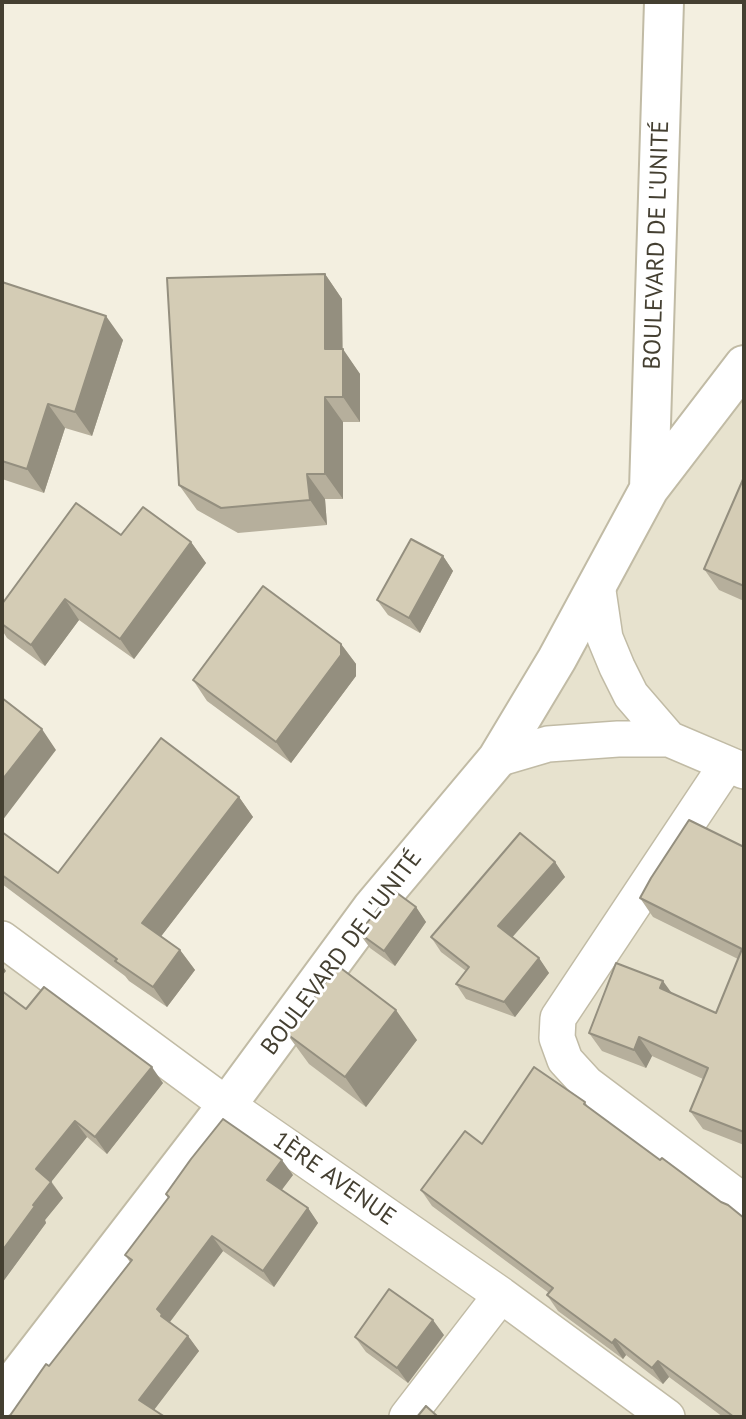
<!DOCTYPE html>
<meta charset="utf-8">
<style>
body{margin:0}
#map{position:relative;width:746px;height:1419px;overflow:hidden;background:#f3efe0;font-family:"PT Sans",sans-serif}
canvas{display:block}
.frame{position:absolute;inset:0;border:4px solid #443f31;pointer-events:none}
</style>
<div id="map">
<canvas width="746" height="1419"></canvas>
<div class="frame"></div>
</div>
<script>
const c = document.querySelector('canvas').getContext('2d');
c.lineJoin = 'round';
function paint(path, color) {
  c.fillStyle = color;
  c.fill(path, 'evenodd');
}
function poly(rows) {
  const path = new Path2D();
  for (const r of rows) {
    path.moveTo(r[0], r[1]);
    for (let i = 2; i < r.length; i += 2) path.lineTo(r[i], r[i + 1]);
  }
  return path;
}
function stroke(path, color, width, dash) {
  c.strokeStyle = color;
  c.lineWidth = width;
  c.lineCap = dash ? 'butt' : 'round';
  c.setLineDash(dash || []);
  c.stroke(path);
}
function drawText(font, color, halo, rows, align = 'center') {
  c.font = font + ' "PT Sans",sans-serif';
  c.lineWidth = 6;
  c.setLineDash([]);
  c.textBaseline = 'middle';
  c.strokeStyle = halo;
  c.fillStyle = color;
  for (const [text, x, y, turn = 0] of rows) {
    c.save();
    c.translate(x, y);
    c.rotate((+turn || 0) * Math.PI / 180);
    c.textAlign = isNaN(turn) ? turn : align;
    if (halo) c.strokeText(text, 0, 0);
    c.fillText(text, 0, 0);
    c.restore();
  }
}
paint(poly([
 [744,365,744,1417,2,1417,2,939,227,1105,372,908]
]), '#e7e2ce');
const minor = poly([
 [597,584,605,638,617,667,631,695,669,739],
 [497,759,548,744,618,739,669,739,744,771],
 [727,764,558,1018,557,1038,565,1060,587,1084,744,1202],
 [2,939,227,1105,501,1295,667,1417],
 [407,1417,501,1295]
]);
const tertiary = poly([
 [649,489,664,2],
 [2,1397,227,1105,372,908,497,759,557,659,649,489,744,365]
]);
stroke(minor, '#c1bba5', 38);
stroke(tertiary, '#c1bba5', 42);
stroke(minor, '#fff', 35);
stroke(tertiary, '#fff', 38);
paint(poly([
 [325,274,342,299,342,349,360,374,360,422,343,422,343,499,325,499,327,525,238,533,197,510,179,485],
 [2,282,123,340,92,436,65,428,44,493,2,479],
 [744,477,744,601,719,590,704,569],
 [121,535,191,542,206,563,134,659,79,620,45,666,7,638,2,630,2,604],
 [443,556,453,571,420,633,388,615,377,600],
 [341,644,356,664,356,676,291,763,207,701,193,680],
 [239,797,253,817,161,936,180,950,195,970,167,1007,129,981,125,976,2,884,2,832,58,873],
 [744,847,744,1145,703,1129,690,1111,703,1079,652,1056,646,1068,602,1051,589,1033,671,993,716,1013,738,959,653,917,640,898],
 [555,862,565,877,512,937,539,958,549,973,515,1017,466,999,456,984,466,971,441,952,431,937],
 [416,907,426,922,395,966,370,948,359,933],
 [2,991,26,1009,163,1083,107,1154,87,1137,51,1181,63,1198,45,1220,46,1223,2,1283],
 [287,1034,417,1040,366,1107,309,1064],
 [585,1102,588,1107,744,1417,723,1417,669,1377,663,1384,626,1355,623,1359,558,1311,547,1295,549,1293,432,1206,421,1190,482,1144],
 [293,1175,281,1190,308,1208,318,1223,274,1287,223,1251,170,1322,188,1336,199,1351,154,1410,49,1366,130,1262,125,1255,168,1198,166,1194],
 [444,1335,408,1383,366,1352,355,1337]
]), '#b6af9c');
paint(poly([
 [325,274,342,299,343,374,325,349],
 [106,316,123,340,92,436,75,412],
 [343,349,360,374,360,422,343,397],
 [325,397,343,422,343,499,325,474],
 [48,404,65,428,44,493,27,469],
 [307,474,325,499,327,525,310,500],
 [191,542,206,563,134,659,120,639],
 [443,556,453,571,420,633,409,618],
 [65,599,79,620,45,666,31,645],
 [341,644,356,664,356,676,291,763,276,742],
 [42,729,56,750,2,821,2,780],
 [239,797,253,817,156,943,142,923],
 [555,862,565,877,509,941,498,926],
 [416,907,426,922,395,966,384,951],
 [180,950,195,970,167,1007,153,987],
 [539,958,549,973,515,1017,504,1002],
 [2,965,6,971,2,976],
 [663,981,676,999,660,988],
 [396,1010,417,1040,366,1107,345,1077],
 [639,1037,652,1056,646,1068,634,1050],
 [152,1067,163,1083,107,1154,95,1137],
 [75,1121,87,1137,48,1186,36,1169],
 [282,1160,293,1175,278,1195,267,1180],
 [51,1182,63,1198,45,1220,46,1223,2,1283,2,1251,33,1205],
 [308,1208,318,1223,274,1287,263,1271],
 [212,1236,223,1251,169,1323,172,1331,157,1309],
 [433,1320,444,1335,408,1383,397,1368],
 [188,1336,199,1351,150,1415,139,1400],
 [615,1339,626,1355,623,1359,612,1343],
 [658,1361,669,1377,663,1384,652,1368]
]), '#948f7f');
const building = poly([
 [325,274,325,349,343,349,343,397,325,397,325,474,307,474,310,500,221,508,179,485,167,278,325,274],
 [2,282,106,316,75,412,48,404,27,469,2,461,2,282],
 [744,477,744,586,704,569,744,477],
 [76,503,121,535,143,507,191,542,120,639,65,599,31,645,2,624,2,604,76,503],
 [411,539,443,556,409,618,377,600,411,539],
 [263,586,341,644,341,655,276,742,193,680,263,586],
 [2,698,42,729,2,780,2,698],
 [161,738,239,797,142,923,180,950,153,987,115,961,117,959,2,875,2,832,58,873,161,738],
 [689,820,744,847,744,1132,690,1111,708,1068,639,1037,634,1050,589,1033,616,963,663,981,660,988,716,1013,742,949,640,898,651,878,689,820],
 [520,833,555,862,498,926,539,958,504,1002,456,984,469,967,431,937,520,833],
 [393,890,416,907,384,951,359,933,393,890],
 [338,966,396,1010,345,1077,287,1034,338,966],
 [44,987,152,1067,95,1137,75,1121,36,1169,51,1182,33,1205,35,1206,2,1251,2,991,26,1009,44,987],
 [534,1067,585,1102,584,1104,660,1160,662,1158,721,1202,728,1205,744,1218,744,1417,734,1417,658,1361,652,1368,615,1339,612,1343,547,1295,553,1288,421,1190,465,1131,482,1144,534,1067],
 [223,1119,282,1160,267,1180,308,1208,263,1271,212,1236,157,1309,162,1314,161,1316,188,1336,139,1400,165,1417,9,1417,46,1364,49,1366,132,1260,125,1255,169,1197,166,1194,191,1159,223,1119],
 [389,1289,433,1320,397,1368,355,1337,389,1289],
 [426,1406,437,1416,439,1417,417,1417,426,1406]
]);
paint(building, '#d4ccb5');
stroke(building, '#948f7f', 2);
drawText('24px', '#443f31', '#fff', [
 ["BOULEVARD DE L'UNITÉ",657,245,-88],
 ["BOULEVARD DE L'UNITÉ",342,953,-53],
 ["1ÈRE AVENUE",334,1179,35]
]);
</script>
